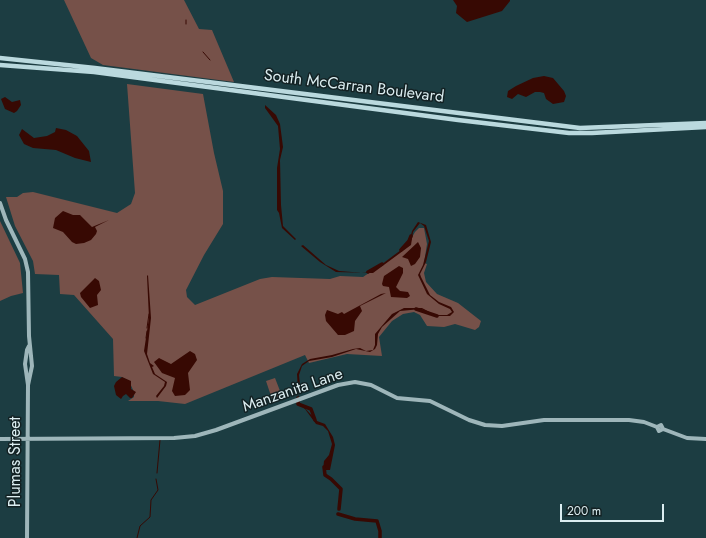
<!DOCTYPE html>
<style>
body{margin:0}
#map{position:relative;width:706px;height:538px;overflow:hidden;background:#1c3d42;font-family:Jost,sans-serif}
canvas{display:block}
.scale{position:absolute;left:560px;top:504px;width:104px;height:18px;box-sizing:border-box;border:2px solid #dbedf0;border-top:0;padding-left:5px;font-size:12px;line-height:14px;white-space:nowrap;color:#dbedf0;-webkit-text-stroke:3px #132123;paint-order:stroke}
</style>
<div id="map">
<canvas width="706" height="538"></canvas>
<div class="scale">200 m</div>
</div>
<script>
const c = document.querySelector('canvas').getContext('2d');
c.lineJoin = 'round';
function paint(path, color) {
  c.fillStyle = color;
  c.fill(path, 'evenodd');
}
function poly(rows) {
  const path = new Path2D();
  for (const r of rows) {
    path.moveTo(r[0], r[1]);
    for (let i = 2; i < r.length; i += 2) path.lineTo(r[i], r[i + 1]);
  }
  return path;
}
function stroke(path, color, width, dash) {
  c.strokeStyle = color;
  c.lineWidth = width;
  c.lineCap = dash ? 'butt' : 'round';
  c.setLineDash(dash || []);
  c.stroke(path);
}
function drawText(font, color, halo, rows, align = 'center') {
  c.font = font + ' Jost,sans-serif';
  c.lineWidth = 3;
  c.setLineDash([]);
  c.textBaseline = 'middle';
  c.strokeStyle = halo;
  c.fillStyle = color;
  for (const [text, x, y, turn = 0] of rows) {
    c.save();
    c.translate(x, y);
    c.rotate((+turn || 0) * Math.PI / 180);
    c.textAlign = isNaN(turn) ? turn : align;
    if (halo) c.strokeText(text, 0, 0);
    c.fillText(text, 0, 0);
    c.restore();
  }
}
paint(poly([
 [64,0,184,0,199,29,212,30,234,82,103,65,91,58],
 [127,84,203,94,214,153,223,191,223,224,204,255,186,290,187,297,195,305,260,279,272,277,330,279,340,276,363,277,406,248,415,232,419,228,424,228,427,244,424,263,427,264,424,273,426,282,437,294,458,303,481,321,479,327,475,330,455,324,444,327,427,326,420,315,414,312,403,314,392,321,379,337,382,356,347,354,309,363,305,355,185,404,158,401,128,401,134,397,134,392,129,381,122,377,114,376,113,339,74,295,60,294,59,275,35,274,33,261,15,226,6,197,17,197,23,193,33,192,117,213,131,204,135,193],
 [0,221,20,263,23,293,11,296,0,301],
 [275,378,282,396,272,399,266,381]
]), '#765149');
paint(poly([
 [453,0,510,0,510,1,502,11,467,22,456,13,457,6],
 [544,76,553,78,564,91,566,96,564,102,553,104,546,99,544,93,540,92,535,92,526,97,518,94,512,99,507,97,508,91,516,86,533,78],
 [5,97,12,102,20,100,21,105,17,111,14,113,5,109,1,99],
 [265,105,276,115,280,124,283,147,280,160,281,205,283,226,296,239,295,240,282,228,279,213,277,210,277,168,280,149,278,126,265,108],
 [56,128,66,130,77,136,89,151,91,162,75,158,56,150,33,148,24,144,19,135,22,129,34,138,47,136,55,132],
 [63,211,73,215,80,215,92,227,109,220,95,227,97,231,96,234,91,240,84,243,76,244,72,242,63,232,53,228,55,218],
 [418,222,426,225,431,242,426,262,420,274,421,277,430,295,439,302,451,307,454,312,450,316,437,316,421,309,400,311,382,327,378,334,377,345,375,349,370,352,356,349,332,357,309,361,302,366,299,375,300,386,298,396,300,403,317,421,325,424,333,437,335,445,330,470,323,470,324,461,329,455,332,444,328,431,323,426,316,424,305,409,299,404,297,374,302,364,310,359,332,355,353,349,360,348,366,351,373,350,375,345,375,334,392,314,404,308,422,308,435,315,447,315,452,312,450,309,439,304,427,294,418,275,423,265,429,241,424,226,420,223,413,232,411,245,373,273,336,272,320,262,301,246,303,245,326,265,339,271,365,273,374,270,405,247,409,243,412,231],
 [418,242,421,248,420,257,415,264,411,266,408,259,402,257],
 [399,266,403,268,403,273,396,287,400,291,408,292,410,296,407,298,391,297,389,287,383,286,382,284,384,276],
 [148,275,151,318,147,354,150,363,154,366,152,367,155,374,167,382,166,386,157,398,156,396,164,386,165,382,153,374,144,351,149,318,147,276],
 [95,278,99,281,101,290,97,295,98,305,90,308,81,297,80,293],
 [386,293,360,306,362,311,355,321,354,331,345,335,338,335,326,321,325,315,327,310,338,314,342,312,344,314,381,294],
 [190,351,195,354,197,360,188,373,190,390,185,395,175,396,172,391,175,378,162,373,154,362,159,358,171,364],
 [122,377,131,381,131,389,136,392,132,398,130,398,126,394,123,396,121,399,116,395,114,386,116,382]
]), '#370903');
stroke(poly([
 [186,20,186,24],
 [203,52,210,60],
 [147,328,149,314],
 [146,338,147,331],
 [157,473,160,440],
 [137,538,140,526,150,517,151,500,158,490,156,479]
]), '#370903', 1);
stroke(poly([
 [401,250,409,241,411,236],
 [368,272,382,264],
 [416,309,437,316],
 [298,398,298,404,311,409,315,420],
 [324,467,325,475,331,479,341,489,339,509],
 [338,514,355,519,377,521,380,531,380,538]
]), '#370903', 3.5);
stroke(poly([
 [0,203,6,220,25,259,28,272,29,336,32,366,28,385],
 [663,429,659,431,657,427,661,425,663,429,687,438,706,439],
 [0,439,174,438,195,436,216,430,338,385,355,382,371,385,397,398,430,401,469,420,485,425,502,426,544,420,629,420,644,422,657,427],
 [27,538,28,385,25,364,27,350,29,346]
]), '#9eb6ba', 4);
stroke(poly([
 [0,58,95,68,580,128,706,123],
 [0,65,94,72,458,120,569,133,592,133,706,127]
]), '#bad9de', 4.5);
drawText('16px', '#dbedf0', '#132123', [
 ["South McCarran Boulevard",354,87,7],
 ["Manzanita Lane",293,391,-19],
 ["Plumas Street",16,462,-90]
]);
</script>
